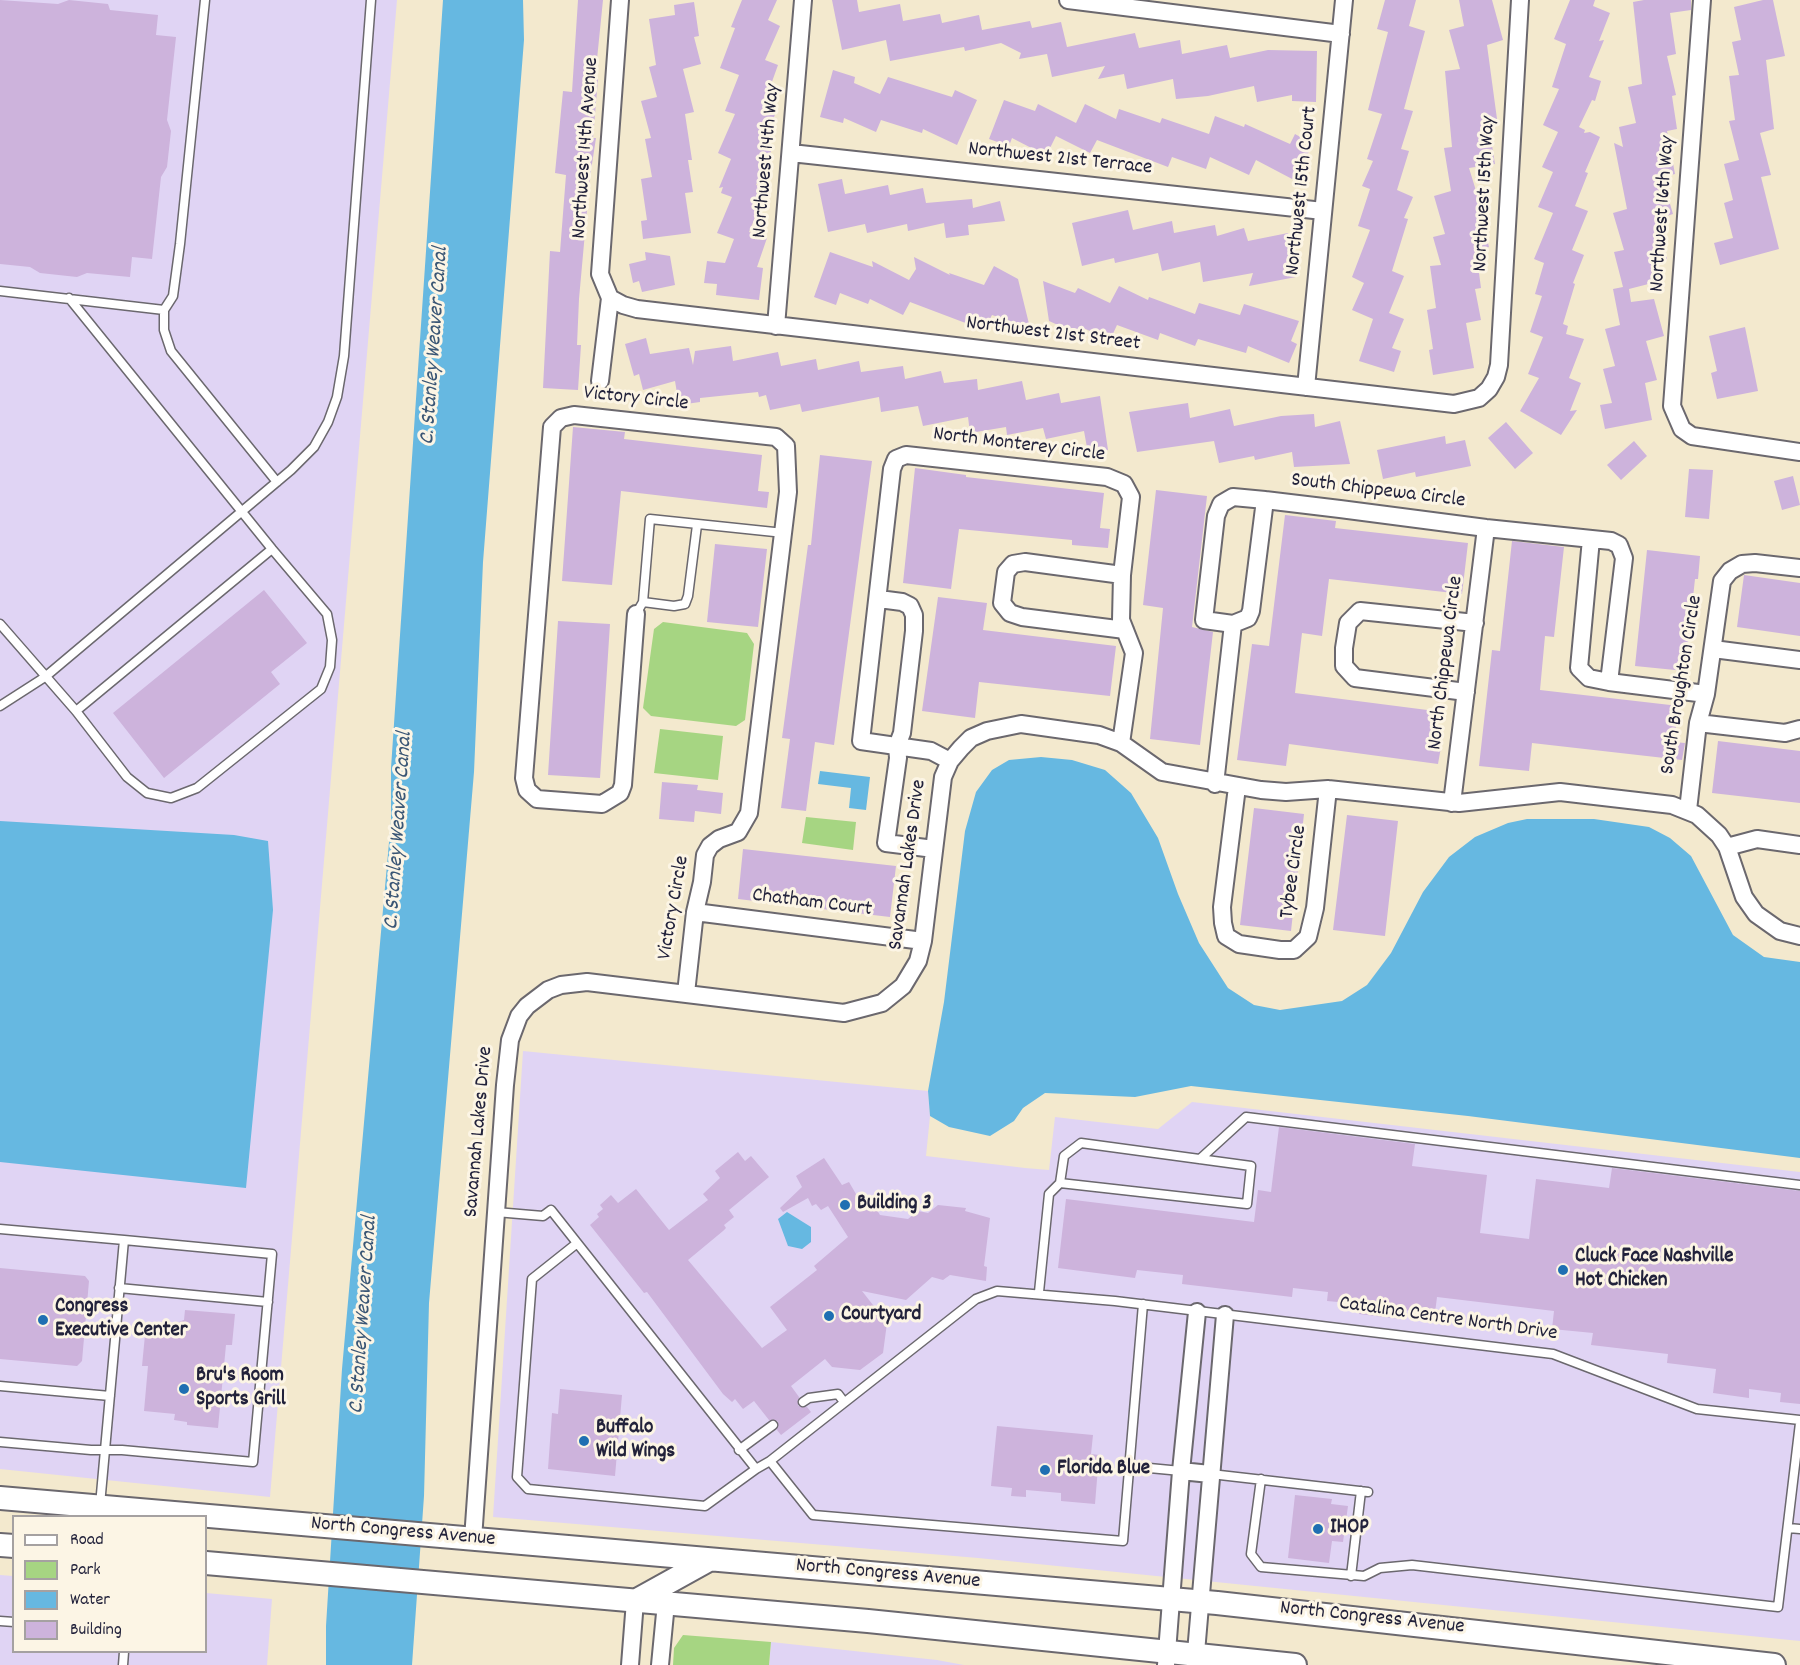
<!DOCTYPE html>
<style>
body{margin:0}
#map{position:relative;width:1800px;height:1665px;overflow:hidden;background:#f3e9ce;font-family:Dekko,sans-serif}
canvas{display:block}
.legend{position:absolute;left:12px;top:1515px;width:195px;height:138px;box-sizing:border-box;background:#fcf5e5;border:2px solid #a5a1a1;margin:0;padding:8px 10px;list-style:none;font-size:18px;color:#22223b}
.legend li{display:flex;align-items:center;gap:12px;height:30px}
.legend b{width:30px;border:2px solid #a5a1a1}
</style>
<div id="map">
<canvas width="1800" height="1665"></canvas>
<ul class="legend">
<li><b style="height:8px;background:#fff"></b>Road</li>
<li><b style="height:16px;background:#a6d582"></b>Park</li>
<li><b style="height:16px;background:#66b8e1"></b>Water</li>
<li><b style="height:16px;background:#cdb3dc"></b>Building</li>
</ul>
</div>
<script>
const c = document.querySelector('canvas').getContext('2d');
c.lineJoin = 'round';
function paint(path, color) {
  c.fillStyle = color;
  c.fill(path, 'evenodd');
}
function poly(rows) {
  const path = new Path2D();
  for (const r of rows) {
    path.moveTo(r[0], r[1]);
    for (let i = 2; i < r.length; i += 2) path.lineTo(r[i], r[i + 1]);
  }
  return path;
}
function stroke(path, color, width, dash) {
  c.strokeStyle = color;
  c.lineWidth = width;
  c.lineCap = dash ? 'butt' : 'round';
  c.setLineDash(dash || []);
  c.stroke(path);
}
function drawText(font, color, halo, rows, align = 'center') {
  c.font = font + ' Dekko,sans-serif';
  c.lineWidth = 6;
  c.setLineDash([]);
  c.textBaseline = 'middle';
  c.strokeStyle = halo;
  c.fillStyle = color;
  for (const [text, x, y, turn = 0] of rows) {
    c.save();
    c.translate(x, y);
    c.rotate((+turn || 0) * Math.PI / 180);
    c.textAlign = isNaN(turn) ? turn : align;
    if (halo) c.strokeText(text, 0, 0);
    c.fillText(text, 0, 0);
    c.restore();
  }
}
paint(poly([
 [0,0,397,0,270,1497,0,1469],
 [523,1051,928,1091,930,1116,926,1156,1025,1168,1049,1170,1055,1117,1158,1129,1192,1102,1800,1172,1800,1641,978,1558,493,1517],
 [0,1575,13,1576,14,1652,206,1652,206,1593,272,1599,267,1665,0,1665],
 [771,1642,937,1660,964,1665,769,1665]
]), '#e0d4f4');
paint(poly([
 [663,622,747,633,754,644,745,720,736,726,651,716,643,708,654,629],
 [660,729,723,736,718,780,654,773],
 [806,817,856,822,853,850,802,843],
 [683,1635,771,1642,769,1665,673,1665,674,1648]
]), '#a6d582');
paint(poly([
 [443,0,523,0,524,40,483,562,474,772,429,1303,424,1496,412,1665,326,1665,326,1626,342,1369,391,820,391,768],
 [1041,757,1072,760,1105,770,1131,793,1158,838,1178,894,1199,943,1228,988,1254,1005,1280,1010,1342,1001,1367,985,1391,953,1423,892,1449,857,1475,837,1508,823,1527,819,1594,819,1649,827,1670,838,1691,856,1733,935,1764,957,1800,962,1800,1158,1468,1116,1191,1086,1135,1097,1045,1093,1023,1108,1014,1121,990,1136,949,1127,930,1116,928,1091,944,1002,965,831,976,792,992,770,1009,760],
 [820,771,870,777,866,810,849,808,851,788,818,784],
 [0,821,234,835,268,841,273,910,246,1188,0,1162],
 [787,1212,811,1227,811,1242,802,1249,788,1246,778,1219]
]), '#66b8e1');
paint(poly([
 [0,0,58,4,69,0,108,4,110,10,158,15,156,35,176,37,167,120,171,131,167,167,161,177,152,259,132,257,130,277,87,273,77,277,40,273,30,267,0,264],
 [578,0,603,0,595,79,598,79,593,138,596,138,590,177,579,299,577,345,581,345,578,390,543,388,550,251,560,252,566,175,555,173,563,91,572,92],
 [742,0,777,0,768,20,780,26,765,60,778,65,764,104,777,109,763,147,771,151,756,185,767,189,749,232,767,238,757,267,763,268,759,300,716,295,717,284,704,283,707,261,725,263,734,239,717,233,732,197,721,193,723,187,719,188,731,159,718,153,735,114,725,111,739,75,720,68,735,28,731,27],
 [832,0,857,0,859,12,900,4,903,21,940,14,942,23,979,15,982,30,1030,21,1032,28,1061,22,1067,47,1135,33,1139,48,1180,40,1182,54,1227,45,1230,58,1268,50,1317,51,1316,102,1292,101,1292,95,1257,102,1254,86,1208,96,1176,99,1173,79,1127,89,1124,74,1098,79,1105,66,1052,77,1047,54,1019,59,1021,53,1001,43,965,51,964,47,890,61,886,40,842,50],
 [1385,0,1416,0,1409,26,1425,31,1404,109,1413,111,1401,149,1409,151,1397,190,1413,197,1404,218,1408,219,1392,271,1404,276,1389,313,1404,319,1392,348,1401,351,1394,372,1359,361,1373,319,1352,310,1364,283,1352,277,1370,230,1358,226,1370,189,1362,186,1373,161,1367,159,1382,114,1368,110,1388,32,1377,29],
 [1459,0,1492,0,1503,40,1487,45,1497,119,1488,120,1495,164,1469,168,1481,207,1479,207,1489,247,1476,250,1481,288,1475,289,1481,320,1466,323,1474,368,1433,375,1429,350,1433,349,1427,310,1436,308,1430,266,1441,265,1433,237,1445,234,1434,196,1451,191,1444,148,1452,147,1445,71,1460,69,1449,30,1464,26],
 [1570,0,1595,0,1593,6,1610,13,1599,41,1604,40,1589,77,1601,81,1595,101,1592,100,1579,127,1585,130,1584,133,1590,132,1600,137,1585,172,1588,173,1575,206,1588,211,1572,250,1584,255,1573,283,1575,284,1563,324,1568,326,1566,334,1584,339,1569,378,1581,383,1570,411,1577,410,1561,435,1520,411,1539,378,1528,374,1543,337,1530,332,1542,296,1535,294,1544,263,1534,259,1553,213,1538,207,1553,172,1542,167,1558,132,1543,125,1559,89,1552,87,1566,44,1554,39],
 [1644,0,1691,0,1691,10,1670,13,1676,54,1667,56,1676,95,1672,96,1677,129,1667,131,1675,174,1662,177,1673,214,1657,219,1667,259,1656,262,1660,281,1629,289,1631,302,1654,299,1664,336,1646,341,1657,380,1645,383,1652,420,1605,429,1600,405,1612,403,1603,369,1615,366,1605,329,1620,325,1613,289,1623,287,1614,252,1624,250,1613,213,1627,209,1614,143,1623,147,1619,127,1636,123,1628,87,1642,84,1633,2],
 [1763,0,1773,0,1785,56,1766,60,1774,129,1760,133,1771,175,1761,177,1779,249,1720,265,1714,243,1733,238,1724,203,1733,200,1724,164,1739,160,1729,121,1735,120,1729,76,1739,75,1732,42,1741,40,1734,7],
 [694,2,699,36,694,37,701,64,683,69,694,112,685,114,692,160,688,160,693,192,685,193,691,233,643,239,641,221,647,220,641,179,652,177,645,139,651,138,641,101,657,97,649,67,656,65,649,19,675,15,674,5],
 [833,70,855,77,854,83,880,94,888,77,952,97,955,90,977,100,957,145,923,129,922,133,881,120,876,132,844,118,843,123,820,117],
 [1004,100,1035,111,1038,104,1076,123,1085,104,1116,119,1119,109,1160,123,1162,118,1209,134,1215,116,1244,127,1245,124,1290,144,1295,134,1313,144,1294,180,1256,160,1249,175,1210,157,1206,169,1172,157,1168,167,1097,140,1090,153,1056,136,1048,152,1041,153,1012,138,1009,146,989,139],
 [842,179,845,194,888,185,890,195,923,188,926,203,972,199,973,208,1000,201,1005,221,968,225,969,235,946,238,944,223,908,231,907,224,867,233,865,224,828,232,818,184],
 [1128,210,1133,230,1172,221,1174,233,1215,225,1217,236,1244,228,1248,241,1288,233,1296,277,1249,286,1253,273,1203,282,1200,262,1162,271,1158,253,1115,263,1114,258,1082,266,1072,223],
 [645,252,670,256,675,285,642,292,639,281,633,283,629,264,646,260],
 [830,252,873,267,872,261,909,280,916,269,914,257,950,275,949,273,984,285,994,266,1018,279,1030,328,992,315,984,330,910,302,903,315,870,299,868,304,840,293,836,305,814,297],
 [1043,281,1075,293,1078,288,1110,303,1119,286,1148,300,1149,297,1195,314,1199,303,1240,315,1244,304,1299,321,1291,341,1297,344,1289,363,1248,346,1246,353,1198,339,1195,346,1160,333,1158,340,1117,325,1110,340,1081,327,1078,334,1049,321],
 [1745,327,1758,391,1717,399,1711,373,1717,371,1709,336],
 [646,338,650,354,689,348,693,365,695,351,731,346,733,361,778,352,781,366,816,359,818,370,859,361,861,372,903,366,905,379,941,371,944,383,977,379,978,390,1022,381,1026,400,1059,393,1061,403,1100,396,1108,450,1088,453,1084,431,1046,439,1043,428,1007,435,1006,427,970,433,968,417,923,426,918,406,881,412,879,397,802,412,800,404,770,410,766,395,759,397,758,392,700,398,700,402,679,405,675,381,643,390,639,374,634,376,625,344],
 [1188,403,1190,418,1230,409,1234,426,1281,416,1314,414,1315,427,1340,421,1350,464,1294,467,1292,452,1255,460,1254,456,1219,463,1214,441,1137,452,1129,412],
 [1506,422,1533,453,1515,469,1488,438],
 [573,427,625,432,624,439,762,455,758,491,769,492,767,508,621,491,612,585,562,581],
 [1445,436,1446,444,1465,440,1471,466,1416,477,1415,472,1383,479,1377,450],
 [1634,441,1647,456,1621,480,1607,465],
 [820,455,872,461,834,745,815,742,806,811,781,808,790,739,782,738,808,545,811,545],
 [915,468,966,475,966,477,1104,493,1100,528,1110,529,1108,548,1072,545,1072,540,959,529,951,589,903,583],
 [1689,469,1713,470,1709,519,1685,517],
 [1793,476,1800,505,1782,510,1774,481],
 [1156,490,1207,496,1192,627,1213,632,1200,745,1150,739,1163,608,1143,605],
 [1285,515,1336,521,1335,528,1468,543,1462,594,1329,579,1322,636,1302,633,1295,693,1435,711,1431,745,1441,747,1438,764,1289,744,1286,766,1237,760,1252,644,1269,646],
 [1512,541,1564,547,1554,637,1545,636,1540,690,1679,706,1674,742,1685,743,1682,760,1532,743,1529,771,1479,766,1492,650,1500,651],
 [715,544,767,549,758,627,707,622],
 [1647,550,1700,556,1698,579,1695,579,1685,671,1635,666],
 [1744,575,1800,583,1800,636,1737,627],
 [264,590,307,643,271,672,280,684,164,778,113,713],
 [938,597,987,603,983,630,1116,646,1110,696,979,682,975,718,922,711],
 [558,621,610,624,600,778,548,775],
 [1718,741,1800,751,1800,803,1712,793],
 [662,782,698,785,697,790,723,793,721,814,695,811,694,822,659,819],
 [1254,808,1304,814,1291,931,1240,925],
 [1347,815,1398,821,1385,936,1333,930],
 [743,849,896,866,890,917,738,899],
 [1279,1127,1415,1144,1412,1166,1487,1175,1480,1233,1529,1239,1536,1179,1609,1188,1612,1168,1800,1191,1800,1404,1780,1402,1781,1393,1749,1389,1749,1398,1713,1393,1716,1369,1667,1363,1668,1354,1591,1345,1593,1333,1552,1329,1554,1311,1437,1297,1435,1313,1402,1310,1401,1319,1359,1314,1360,1304,1327,1301,1328,1292,1293,1288,1292,1297,1182,1284,1183,1275,1137,1270,1135,1278,1058,1268,1066,1199,1254,1222,1258,1190,1271,1192],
 [738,1152,745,1161,751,1156,769,1177,729,1210,734,1217,724,1225,726,1228,723,1231,688,1260,762,1348,787,1330,770,1307,817,1270,814,1266,848,1237,828,1206,821,1210,816,1204,812,1206,808,1198,783,1212,780,1208,802,1187,796,1176,824,1158,842,1185,849,1182,860,1201,868,1196,880,1215,908,1219,918,1211,928,1213,938,1205,966,1208,965,1211,990,1218,984,1266,987,1267,986,1281,950,1275,943,1280,932,1277,906,1300,862,1291,887,1323,883,1353,860,1370,832,1367,825,1359,791,1386,799,1397,798,1406,807,1407,811,1412,781,1435,777,1430,778,1421,769,1420,754,1401,743,1409,735,1399,732,1402,723,1394,647,1292,644,1293,590,1225,599,1217,597,1214,603,1209,600,1205,611,1195,618,1203,636,1189,669,1230,708,1200,703,1194,720,1178,715,1171],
 [0,1268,85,1276,89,1281,82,1361,77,1366,0,1359],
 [185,1310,235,1314,232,1345,226,1345,218,1428,187,1425,187,1422,174,1420,175,1414,144,1411,148,1366,142,1366,145,1335,184,1320],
 [560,1389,622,1395,615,1476,548,1469,552,1413,558,1414],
 [997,1426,1093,1435,1091,1454,1099,1455,1095,1504,1061,1501,1061,1493,1026,1490,1026,1497,1011,1496,1012,1488,991,1486],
 [1295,1495,1332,1499,1331,1504,1348,1506,1343,1542,1332,1541,1329,1563,1288,1558]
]), '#cdb3dc');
const lane = poly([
 [0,291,164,310,164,330,171,351,277,482],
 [164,310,173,296,180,244,205,0],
 [643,602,674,606,685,604,688,596,697,525],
 [636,614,643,602,650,519,784,533],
 [0,624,76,711,127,777,147,793,171,798,197,788,321,689,330,667,332,640,327,614,272,549,69,298],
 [0,706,45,677,291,470,314,447,328,422,337,397,344,356,371,0],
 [76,711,272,549],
 [1200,1159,1246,1117,1800,1185],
 [496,1212,543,1216,551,1210,756,1469,705,1506,528,1489,517,1477,532,1279,576,1244],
 [0,1229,124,1240],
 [119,1288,268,1302],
 [1039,1292,1049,1194,1060,1183,1247,1204,1251,1166,1081,1143,1064,1156,1060,1183],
 [0,1386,110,1396],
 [803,1402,809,1398,838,1394,844,1402],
 [0,1442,91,1450,122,1450,253,1462,272,1254,124,1240,105,1450,100,1505],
 [739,1450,773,1425],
 [770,1461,813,1515,1123,1541,1143,1304],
 [1128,1466,1181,1471],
 [756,1469,770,1461,976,1299,997,1291,1115,1301,1553,1354,1697,1409,1800,1420],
 [1211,1474,1368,1492],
 [1261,1479,1251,1554,1261,1567,1364,1576,1380,1568,1412,1565,1778,1607,1800,1423],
 [1788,1528,1800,1529],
 [1351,1576,1361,1491],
 [0,1621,14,1622],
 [123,1665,124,1652]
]);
const street = poly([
 [620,0,600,274,610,298,623,305,637,309,1454,404,1479,398,1489,389,1496,377,1499,365,1520,0],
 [1068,0,1341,34],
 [1702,0,1672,406,1682,429,1692,436,1800,452],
 [791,153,1323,211],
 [776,326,803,0],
 [600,381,610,298],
 [1306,387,1344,0],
 [1265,500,1251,611,1248,618,1233,624,1204,620,1216,516,1221,504,1233,497,1265,500,1340,509,1486,528,1611,541,1619,545,1624,558,1609,682],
 [1591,539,1579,668,1589,678,1609,682,1706,694],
 [1122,575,1025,562,1013,564,1006,572,1002,603,1010,613,1022,617,1125,630],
 [879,599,902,602,910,606,914,615,914,631,902,733,897,746,898,758,886,843,934,849],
 [636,614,623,785,620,793,602,804,537,799,527,790,524,778,552,427,561,418,574,415,776,437,786,446,788,492,749,813,738,832,719,839,710,846,705,855,702,882,695,912,686,993],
 [1713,649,1800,660],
 [1466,692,1355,678,1344,666,1344,648,1348,623,1360,611,1475,623],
 [1698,723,1785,733,1800,729],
 [950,761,931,751,861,741,892,469,896,459,906,455,1107,477,1124,484,1131,497,1122,575,1121,620,1134,653,1121,743],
 [1215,784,1233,624],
 [1237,787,1222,907,1223,923,1226,936,1239,944,1280,950,1294,950,1308,937,1315,908,1328,789],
 [1452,803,1486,528],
 [1688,810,1698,723,1706,694,1722,581,1730,571,1742,564,1755,563,1800,568],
 [1727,847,1757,839,1800,845],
 [695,912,923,941],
 [1181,1471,1210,1474],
 [473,1539,505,1085,510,1040,519,1016,527,1006,548,990,561,985,587,982,844,1013,882,1003,903,986,918,961,923,941,943,777,950,761,961,748,971,738,987,731,1021,724,1099,735,1121,743,1162,772,1261,790,1286,792,1328,789,1459,803,1560,792,1672,805,1697,815,1719,835,1727,847,1744,897,1756,914,1780,931,1800,936],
 [1195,1664,1225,1315],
 [630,1665,635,1601],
 [660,1665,666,1603],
 [1166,1665,1181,1471,1197,1312]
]);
const secondary = poly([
 [0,1498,1217,1603,1774,1665],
 [0,1545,14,1546],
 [206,1563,868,1621,1295,1665],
 [635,1601,709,1560]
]);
stroke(lane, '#6b686e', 11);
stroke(street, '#6b686e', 20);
stroke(secondary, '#6b686e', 26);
stroke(lane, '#fff', 8);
stroke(street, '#fff', 16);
stroke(secondary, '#fff', 22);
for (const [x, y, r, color] of [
 [845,1205,6,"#1f6fb2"],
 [1563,1270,6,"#1f6fb2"],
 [829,1316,6,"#1f6fb2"],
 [43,1320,6,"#1f6fb2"],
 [184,1389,6,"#1f6fb2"],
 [584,1441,6,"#1f6fb2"],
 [1045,1470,6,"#1f6fb2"],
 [1318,1529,6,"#1f6fb2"]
]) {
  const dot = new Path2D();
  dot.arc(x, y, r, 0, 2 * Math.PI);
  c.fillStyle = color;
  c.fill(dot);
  stroke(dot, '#fcf5e5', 2);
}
drawText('21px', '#22223b', '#fcf5e5', [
 ["Northwest 14th Avenue",587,148,-86],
 ["Northwest 21st Terrace",1060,160,6],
 ["Northwest 14th Way",768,161,-85],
 ["Northwest 15th Court",1303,191,-84],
 ["Northwest 15th Way",1486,194,-87],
 ["Northwest 16th Way",1664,214,-86],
 ["Northwest 21st Street",1053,335,7],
 ["Victory Circle",636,400,6],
 ["North Monterey Circle",1019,446,7],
 ["South Chippewa Circle",1378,492,7],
 ["North Chippewa Circle",1447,663,-83],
 ["South Broughton Circle",1683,685,-81],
 ["Savannah Lakes Drive",909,865,-82],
 ["Tybee Circle",1295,872,-82],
 ["Chatham Court",812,904,7],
 ["Victory Circle",675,908,-80],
 ["Savannah Lakes Drive",480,1132,-85],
 ["Catalina Centre North Drive",1448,1320,8],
 ["North Congress Avenue",403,1533,5],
 ["North Congress Avenue",888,1575,5],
 ["North Congress Avenue",1372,1619,6]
]);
drawText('bold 21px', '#22223b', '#fcf5e5', [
 ["Building 3",857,1205],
 ["Cluck Face Nashville",1575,1258],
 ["Hot Chicken",1575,1282],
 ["Congress",55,1308],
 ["Executive Center",55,1332],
 ["Courtyard",841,1316],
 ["Bru's Room",196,1377],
 ["Sports Grill",196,1401],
 ["Buffalo",596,1429],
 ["Wild Wings",596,1453],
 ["Florida Blue",1057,1470],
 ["IHOP",1330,1529]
], 'left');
drawText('italic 22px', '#3a5675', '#fcf5e5', [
 ["C. Stanley Weaver Canal",436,346,-86],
 ["C. Stanley Weaver Canal",400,831,-86],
 ["C. Stanley Weaver Canal",365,1315,-86]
]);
</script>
